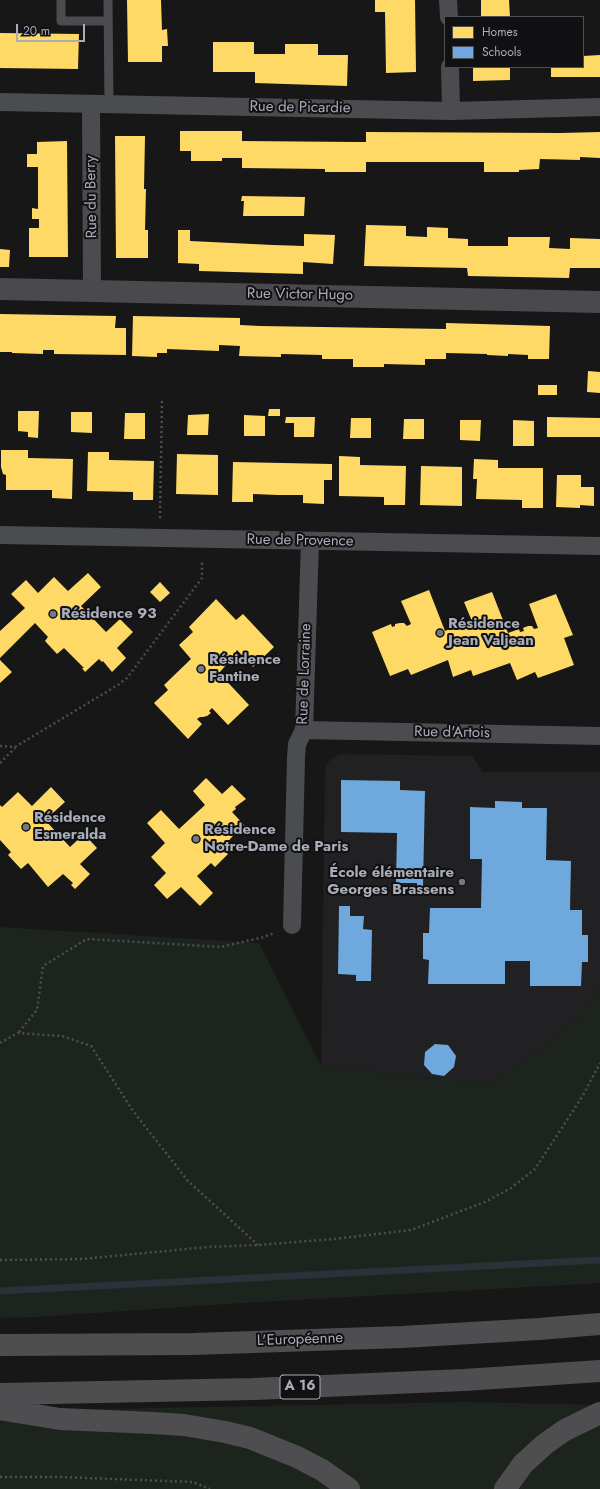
<!DOCTYPE html>
<meta charset="utf-8">
<style>
body{margin:0}
#map{position:relative;width:600px;height:1489px;overflow:hidden;background:#171717;font-family:Jost,sans-serif}
canvas{display:block}
.legend{position:absolute;left:444px;top:16px;width:140px;height:52px;box-sizing:border-box;background:#111113;border:1px solid #4d4f55;margin:0;padding:5px 7px;list-style:none;font-size:12px;color:#a8adb8}
.legend li{display:flex;align-items:center;gap:8px;height:20px}
.legend b{width:20px;border:1px solid #4d4f55}
.scale{position:absolute;left:16px;top:24px;width:69px;height:18px;box-sizing:border-box;border:2px solid #a8adb8;border-top:0;padding-left:5px;font-size:12px;line-height:14px;white-space:nowrap;color:#a8adb8;-webkit-text-stroke:3px #111113;paint-order:stroke}
</style>
<div id="map">
<canvas width="600" height="1489"></canvas>
<ul class="legend">
<li><b style="height:11px;background:#ffd966"></b>Homes</li>
<li><b style="height:11px;background:#6fa8dc"></b>Schools</li>
</ul>
<div class="scale">20 m</div>
</div>
<script>
const c = document.querySelector('canvas').getContext('2d');
c.lineJoin = 'round';
function paint(path, color) {
  c.fillStyle = color;
  c.fill(path, 'evenodd');
}
function poly(rows) {
  const path = new Path2D();
  for (const r of rows) {
    path.moveTo(r[0], r[1]);
    for (let i = 2; i < r.length; i += 2) path.lineTo(r[i], r[i + 1]);
  }
  return path;
}
function stroke(path, color, width, dash) {
  c.strokeStyle = color;
  c.lineWidth = width;
  c.lineCap = dash ? 'butt' : 'round';
  c.setLineDash(dash || []);
  c.stroke(path);
}
function drawText(font, color, halo, rows, align = 'center') {
  c.font = font + ' Jost,sans-serif';
  c.lineWidth = 4;
  c.setLineDash([]);
  c.textBaseline = 'middle';
  c.strokeStyle = halo;
  c.fillStyle = color;
  for (const [text, x, y, turn = 0] of rows) {
    c.save();
    c.translate(x, y);
    c.rotate((+turn || 0) * Math.PI / 180);
    c.textAlign = isNaN(turn) ? turn : align;
    if (halo) c.strokeText(text, 0, 0);
    c.fillText(text, 0, 0);
    c.restore();
  }
}
paint(poly([
 [340,754,472,756,483,772,600,772,600,986,581,1016,517,1066,490,1084,321,1066,325,769,327,763,334,757]
]), '#212123');
paint(poly([
 [0,927,259,943,321,1066,490,1084,517,1066,581,1016,600,986,600,1283,258,1302,35,1317,0,1318],
 [466,1402,600,1405,600,1489,0,1489,0,1411]
]), '#1d241e');
paint(poly([
 [127,0,161,0,162,30,167,29,168,46,162,46,162,62,128,62],
 [375,0,415,0,416,72,386,73,385,12,375,12],
 [481,0,509,0,510,17,481,17],
 [0,33,79,34,78,69,0,68],
 [213,42,254,42,254,54,285,54,285,44,318,44,318,55,348,55,347,86,255,83,255,72,213,72],
 [600,55,600,77,551,77,551,67,583,67,583,56],
 [473,67,510,67,510,80,473,81],
 [180,131,242,131,242,141,357,142,366,142,366,132,560,133,600,132,600,158,580,157,580,160,540,159,539,169,519,170,519,172,484,172,484,162,366,162,366,172,325,172,325,169,242,168,242,158,222,158,222,161,191,161,191,151,180,151],
 [115,136,145,136,144,189,146,189,145,230,148,230,148,258,116,258],
 [67,141,68,257,29,257,29,228,39,228,39,219,32,219,32,208,38,209,38,167,27,167,27,154,37,154,37,142],
 [242,196,305,197,304,216,243,216,244,201,241,201],
 [366,225,406,226,406,236,427,237,427,227,448,228,448,238,468,239,468,246,508,246,508,237,550,237,549,248,570,249,570,238,600,239,600,268,570,268,569,278,468,276,467,268,364,266],
 [178,230,190,230,190,241,273,245,304,246,304,234,335,235,333,264,303,262,303,274,199,271,199,264,178,263],
 [0,249,10,250,9,267,0,267],
 [0,314,116,316,115,328,126,328,126,355,54,354,54,350,43,350,43,354,12,353,12,352,0,352],
 [133,316,240,318,240,325,260,326,446,329,446,323,550,326,549,359,528,359,528,355,508,354,508,356,487,355,487,354,446,353,446,359,425,359,425,365,384,364,384,367,353,367,353,359,322,359,322,355,281,354,281,357,239,356,240,346,219,345,219,351,167,349,167,353,157,353,157,357,132,356],
 [588,371,600,372,600,393,587,392],
 [538,385,557,385,557,395,538,395],
 [269,409,280,409,280,416,268,416],
 [18,411,39,411,38,438,28,437,28,432,18,431],
 [71,412,92,412,92,433,71,432],
 [125,413,145,413,145,439,124,439],
 [209,414,208,435,187,435,188,415],
 [244,415,265,416,265,436,244,436],
 [286,417,315,417,314,437,294,437,294,423,285,423],
 [547,417,600,418,600,437,547,437],
 [351,418,371,418,371,438,350,438],
 [404,419,424,419,424,439,403,439],
 [460,420,481,420,480,441,460,440],
 [513,420,534,421,534,446,513,446],
 [1,450,28,450,28,458,73,459,72,499,52,498,52,490,6,490,6,475,3,474,1,467],
 [88,452,109,452,109,460,154,461,153,500,133,500,133,492,87,491],
 [177,454,218,455,218,495,176,494],
 [339,456,360,457,360,465,406,466,405,505,384,505,384,497,339,496],
 [474,459,498,460,498,468,543,468,543,508,522,508,522,500,476,499,477,479,473,479],
 [233,462,332,464,332,480,324,480,324,504,303,503,303,495,278,495,253,494,253,502,232,502],
 [421,466,462,467,462,506,420,505],
 [557,475,581,475,581,487,594,487,594,506,580,505,580,508,556,507],
 [88,573,101,587,81,606,106,632,120,619,133,632,117,648,126,658,112,672,103,661,102,662,99,659,85,672,82,668,84,668,64,648,57,654,45,641,48,637,35,623,0,658,0,631,25,608,11,594,26,580,38,593,54,577,68,591],
 [160,582,170,593,160,602,150,592],
 [429,590,445,631,455,627,456,630,459,629,459,626,464,624,468,625,470,627,474,626,464,602,492,592,508,633,519,629,520,632,524,631,523,628,528,626,532,626,534,629,538,628,529,604,556,594,573,635,564,638,574,665,538,678,535,672,517,680,510,663,473,676,471,670,453,677,448,660,411,675,408,669,390,676,372,632,391,624,392,627,395,626,395,624,400,623,404,623,407,626,411,624,401,601],
 [216,599,236,620,243,614,274,647,253,667,237,650,235,653,236,655,232,659,228,660,225,658,222,661,226,665,219,673,249,705,228,725,212,708,209,711,211,713,207,716,203,717,200,717,197,719,202,724,188,739,154,703,168,690,164,685,191,659,179,645,193,632,189,627],
 [0,660,12,672,0,683],
 [206,778,222,794,232,785,246,799,235,807,236,809,232,812,245,826,242,829,241,827,222,848,228,854,215,867,211,863,197,876,213,893,200,906,181,887,167,899,154,885,166,873,151,857,165,843,147,823,161,810,179,829,205,805,193,791],
 [51,787,65,802,45,820,70,847,84,834,97,848,80,864,90,874,75,889,71,885,73,883,63,874,48,887,28,863,21,869,8,855,11,852,0,840,0,805,2,807,18,792,32,806]
]), '#ffd966');
paint(poly([
 [341,780,400,781,400,790,425,791,423,886,417,886,417,883,396,883,397,833,341,832],
 [495,801,522,802,522,808,547,808,546,860,571,861,570,910,582,910,582,935,588,935,588,962,582,962,581,986,530,986,530,961,505,961,505,984,428,984,429,960,423,959,423,933,429,933,430,908,481,908,482,859,470,859,470,807,495,808],
 [339,906,350,906,350,916,364,916,363,929,372,930,371,981,356,981,356,975,338,974],
 [435,1044,448,1045,456,1056,454,1067,444,1076,432,1074,424,1065,425,1052]
]), '#6fa8dc');
stroke(poly([
 [0,1291,600,1260]
]), '#2a3239', 7);
stroke(poly([
 [160,518,162,400],
 [0,746,15,747,118,685,127,678,202,578,202,560],
 [0,763,15,748],
 [19,1032,37,1010,43,966,87,939,221,947,264,937,274,933],
 [0,1043,18,1033,62,1036,91,1046,133,1111,188,1181,258,1245],
 [0,1260,82,1259,208,1247,258,1245,334,1239,411,1230,485,1202,511,1188,535,1169,582,1097,600,1063],
 [0,1477,60,1477,193,1482,210,1489]
]), '#4d4e52', 2.5, [2, 3]);
stroke(poly([
 [61,0,61,21,108,21],
 [108,0,109,105]
]), '#4b4c50', 9);
stroke(poly([
 [448,0,449,17],
 [450,67,451,111],
 [0,102,451,111,600,107],
 [91,104,92,291],
 [0,535,600,546],
 [304,730,600,736],
 [292,925,296,758,297,744,304,730,310,541]
]), '#4b4c50', 18);
stroke(poly([
 [0,289,600,302]
]), '#4a4a4e', 22);
stroke(poly([
 [0,1345,193,1344,402,1337,539,1329,600,1324],
 [0,1394,254,1389,464,1380,600,1371],
 [0,1409,60,1419,153,1423,184,1425,225,1432,250,1438,297,1457,322,1470,349,1489],
 [505,1489,523,1464,545,1444,565,1430,600,1413]
]), '#4e4e51', 22);
for (const [x, y, r, color] of [
 [53,614,4,"#757880"],
 [440,633,4,"#757880"],
 [201,669,4,"#757880"],
 [26,827,4,"#757880"],
 [196,839,4,"#757880"],
 [462,882,4,"#757880"]
]) {
  const dot = new Path2D();
  dot.arc(x, y, r, 0, 2 * Math.PI);
  c.fillStyle = color;
  c.fill(dot);
  stroke(dot, '#111113', 1.5);
}
for (const [x, y, w] of [
 [300,1387,40]
]) {
  const box = new Path2D();
  box.roundRect(x - w / 2, y - 12, w, 24, 3);
  c.fillStyle = '#111113';
  c.fill(box);
  stroke(box, '#a8adb8', 1);
}
drawText('bold 14px', '#a8adb8', null, [
 ["A 16",300,1387]
]);
drawText('15px', '#a8adb8', '#111113', [
 ["Rue de Picardie",300,108,1],
 ["Rue du Berry",92,197,-91],
 ["Rue Victor Hugo",300,295,1],
 ["Rue de Provence",300,541,1],
 ["Rue de Lorraine",305,674,-88],
 ["Rue d'Artois",452,733,1],
 ["L'Européenne",300,1340,-2]
]);
drawText('bold 15px', '#a8adb8', '#111113', [
 ["Résidence 93",61,614],
 ["Résidence",448,624],
 ["Jean Valjean",448,641],
 ["Résidence",209,660],
 ["Fantine",209,677],
 ["Résidence",34,818],
 ["Esmeralda",34,835],
 ["Résidence",204,830],
 ["Notre-Dame de Paris",204,847],
 ["École élémentaire",454,873,"right"],
 ["Georges Brassens",454,890,"right"]
], 'left');
</script>
